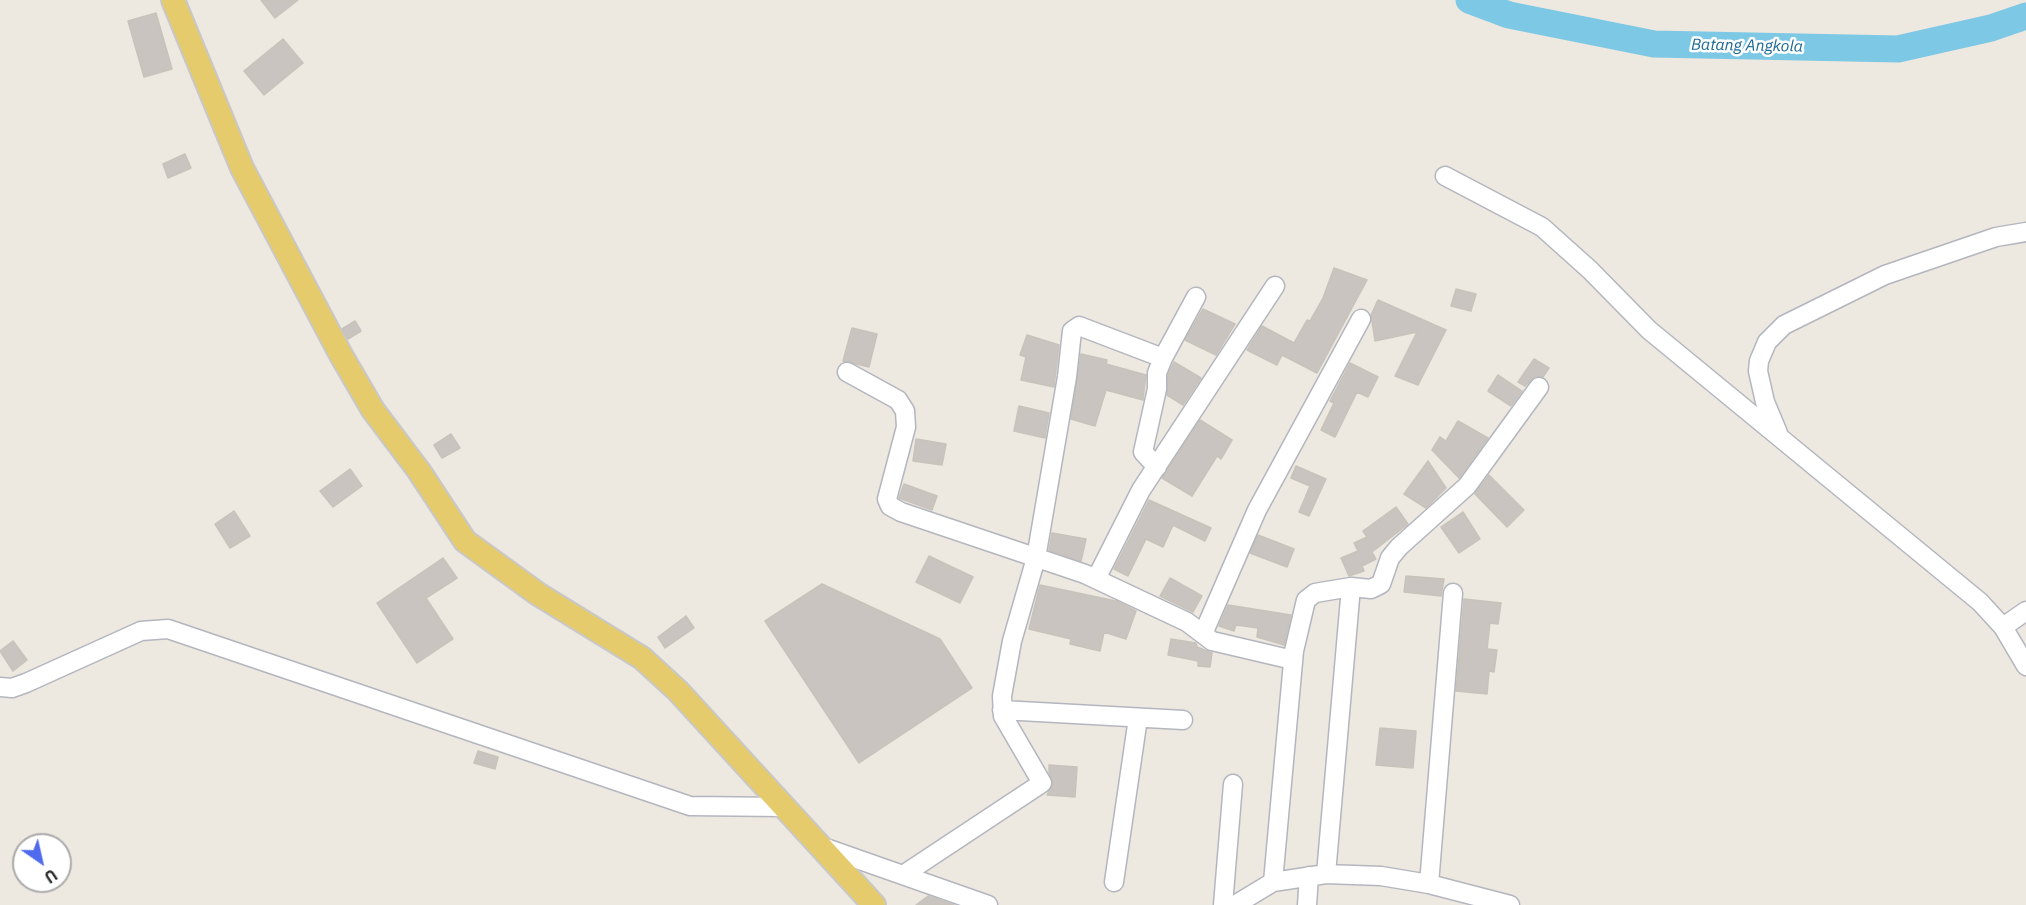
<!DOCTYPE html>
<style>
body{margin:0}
#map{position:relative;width:2026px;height:905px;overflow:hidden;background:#ede8e0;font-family:"IBM Plex Sans",sans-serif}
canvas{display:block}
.north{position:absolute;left:12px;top:833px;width:60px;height:60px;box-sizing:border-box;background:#fff;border:2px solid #ababab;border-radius:50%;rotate:146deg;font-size:16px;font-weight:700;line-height:24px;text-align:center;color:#2d2d2d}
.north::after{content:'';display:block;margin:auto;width:21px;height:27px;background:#4f6aec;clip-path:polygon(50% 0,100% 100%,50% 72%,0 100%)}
</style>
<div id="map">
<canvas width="2026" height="905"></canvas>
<div class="north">U</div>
</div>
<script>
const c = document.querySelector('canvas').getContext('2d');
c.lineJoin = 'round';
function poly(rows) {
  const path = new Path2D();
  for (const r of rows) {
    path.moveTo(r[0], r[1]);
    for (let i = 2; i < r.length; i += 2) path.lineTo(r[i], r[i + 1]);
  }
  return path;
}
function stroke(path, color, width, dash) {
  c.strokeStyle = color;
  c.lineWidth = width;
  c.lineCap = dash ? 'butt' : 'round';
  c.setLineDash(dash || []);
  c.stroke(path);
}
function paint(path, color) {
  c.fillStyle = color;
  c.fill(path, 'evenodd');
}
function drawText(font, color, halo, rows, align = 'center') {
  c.font = font + ' "IBM Plex Sans",sans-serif';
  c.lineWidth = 5;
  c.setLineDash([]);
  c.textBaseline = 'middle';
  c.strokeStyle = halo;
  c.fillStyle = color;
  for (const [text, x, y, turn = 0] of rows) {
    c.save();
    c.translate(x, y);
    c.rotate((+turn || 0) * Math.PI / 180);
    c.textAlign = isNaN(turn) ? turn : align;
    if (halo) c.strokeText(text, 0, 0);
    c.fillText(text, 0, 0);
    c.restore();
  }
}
stroke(poly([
 [1469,0,1509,15,1654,44,1898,49,1991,28,2026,16]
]), '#7dc8e5', 27);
const building = poly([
 [261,0,298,0,275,18,261,0],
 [156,13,172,69,144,77,128,21,156,13],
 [283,39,303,63,264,95,244,71,283,39],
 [185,154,191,168,168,178,163,164,185,154],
 [1334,268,1367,280,1317,373,1282,355,1277,365,1247,350,1262,326,1294,343,1307,320,1310,321,1323,298,1334,268],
 [1456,289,1476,294,1471,311,1451,306,1456,289],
 [1378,300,1446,330,1418,385,1395,376,1417,332,1375,341,1371,315,1378,300],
 [1203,309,1235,324,1216,355,1185,340,1203,309],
 [355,321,361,331,348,339,342,329,355,321],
 [852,328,877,334,869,367,843,361,852,328],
 [1027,335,1059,345,1054,387,1021,380,1026,357,1020,355,1027,335],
 [1081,354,1107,360,1106,364,1146,375,1143,400,1106,390,1095,426,1071,419,1081,354],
 [1534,359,1549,368,1543,377,1534,377,1525,386,1518,382,1534,359],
 [1174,362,1201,378,1183,405,1167,395,1168,375,1174,362],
 [1350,363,1378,377,1368,397,1357,392,1335,437,1321,430,1334,403,1330,401,1350,363],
 [1498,375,1522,391,1511,406,1488,391,1498,375],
 [1019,406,1049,413,1045,438,1014,431,1019,406],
 [1200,420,1232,440,1221,459,1217,456,1192,496,1162,478,1200,420],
 [1458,421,1488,438,1459,478,1432,450,1440,437,1446,441,1458,421],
 [451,434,460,448,442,458,434,445,451,434],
 [916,439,946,444,942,465,913,461,916,439],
 [1428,461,1446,488,1426,508,1404,494,1428,461],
 [1296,466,1326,479,1309,516,1299,512,1310,486,1291,478,1296,466],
 [350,469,362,486,333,507,320,491,350,469],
 [1489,475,1524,510,1507,527,1475,494,1489,475],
 [904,484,937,496,932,510,899,498,904,484],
 [1149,500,1211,528,1205,541,1173,525,1163,547,1146,539,1128,576,1114,569,1149,500],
 [1396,507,1408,524,1372,552,1376,559,1362,566,1364,571,1349,576,1341,558,1358,551,1354,543,1367,537,1363,531,1396,507],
 [234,511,250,536,230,548,215,524,234,511],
 [1463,512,1480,539,1459,553,1441,527,1463,512],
 [1052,533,1086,539,1081,561,1049,550,1052,533],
 [1258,535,1294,549,1287,567,1250,553,1258,535],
 [929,556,973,577,960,603,916,582,929,556],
 [443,558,457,578,426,598,453,639,417,663,377,603,443,558],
 [1406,576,1444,579,1441,596,1404,592,1406,576],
 [1170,578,1202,596,1193,612,1160,596,1170,578],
 [822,584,940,639,972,688,859,763,765,621,822,584],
 [1040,585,1116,601,1136,611,1126,639,1104,632,1100,651,1070,644,1071,639,1029,629,1040,585],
 [1464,599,1501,603,1498,624,1490,623,1487,649,1497,650,1494,672,1489,671,1487,694,1456,691,1464,599],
 [1228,605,1291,615,1284,645,1257,637,1258,628,1236,625,1234,631,1219,626,1228,605],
 [686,616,694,628,665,648,658,637,686,616],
 [1171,639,1196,643,1197,647,1212,653,1210,667,1198,666,1198,661,1168,655,1171,639],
 [13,641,27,660,13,671,0,651,13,641],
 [1380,728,1416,731,1413,768,1376,765,1380,728],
 [478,751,498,757,495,769,474,763,478,751],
 [1049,765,1077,767,1075,797,1047,795,1053,783,1049,772,1049,765],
 [928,896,954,905,916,905,928,896]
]);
paint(building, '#c9c4bf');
stroke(building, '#c8c3ba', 1.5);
const minor = poly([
 [1445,176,1542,227,1590,270,1649,330,1980,602,2003,627,2026,666],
 [847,372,898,400,905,411,906,427,887,499,890,506,901,512,1085,574,1187,622,1212,641,1293,660],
 [1778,433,1765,402,1758,371,1759,361,1767,342,1784,325,1885,275,1996,237,2026,232],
 [1157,467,1143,452,1157,389,1157,373,1163,358],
 [1096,579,1141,490,1275,286],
 [2003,627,2026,611],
 [1203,634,1257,510,1361,319],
 [0,687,12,688,26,683,141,631,168,629,690,806,783,807],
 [1002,710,1183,720],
 [820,846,988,905],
 [1326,874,1351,587],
 [903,875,1042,783,1003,716,1002,696,1012,641,1036,558,1067,377,1072,331,1079,326,1163,358,1196,297],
 [1114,882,1138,718],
 [1273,882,1294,651,1306,600,1315,593,1351,587,1371,589,1381,584,1390,558,1399,547,1467,486,1539,387],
 [1429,884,1453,593],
 [1223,905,1233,784],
 [1235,905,1273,882,1326,874,1381,876,1429,884,1510,905],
 [1307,905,1309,876]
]);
const major = poly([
 [173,0,242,168,341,355,373,410,419,471,465,541,538,594,642,658,678,691,874,905]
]);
stroke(minor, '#b4b6bf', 21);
stroke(major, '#c8c8c8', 26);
stroke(minor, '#fff', 18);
stroke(major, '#e6cb6c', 22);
drawText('italic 16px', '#196894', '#fff', [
 ["Batang Angkola",1747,46,1]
]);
</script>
